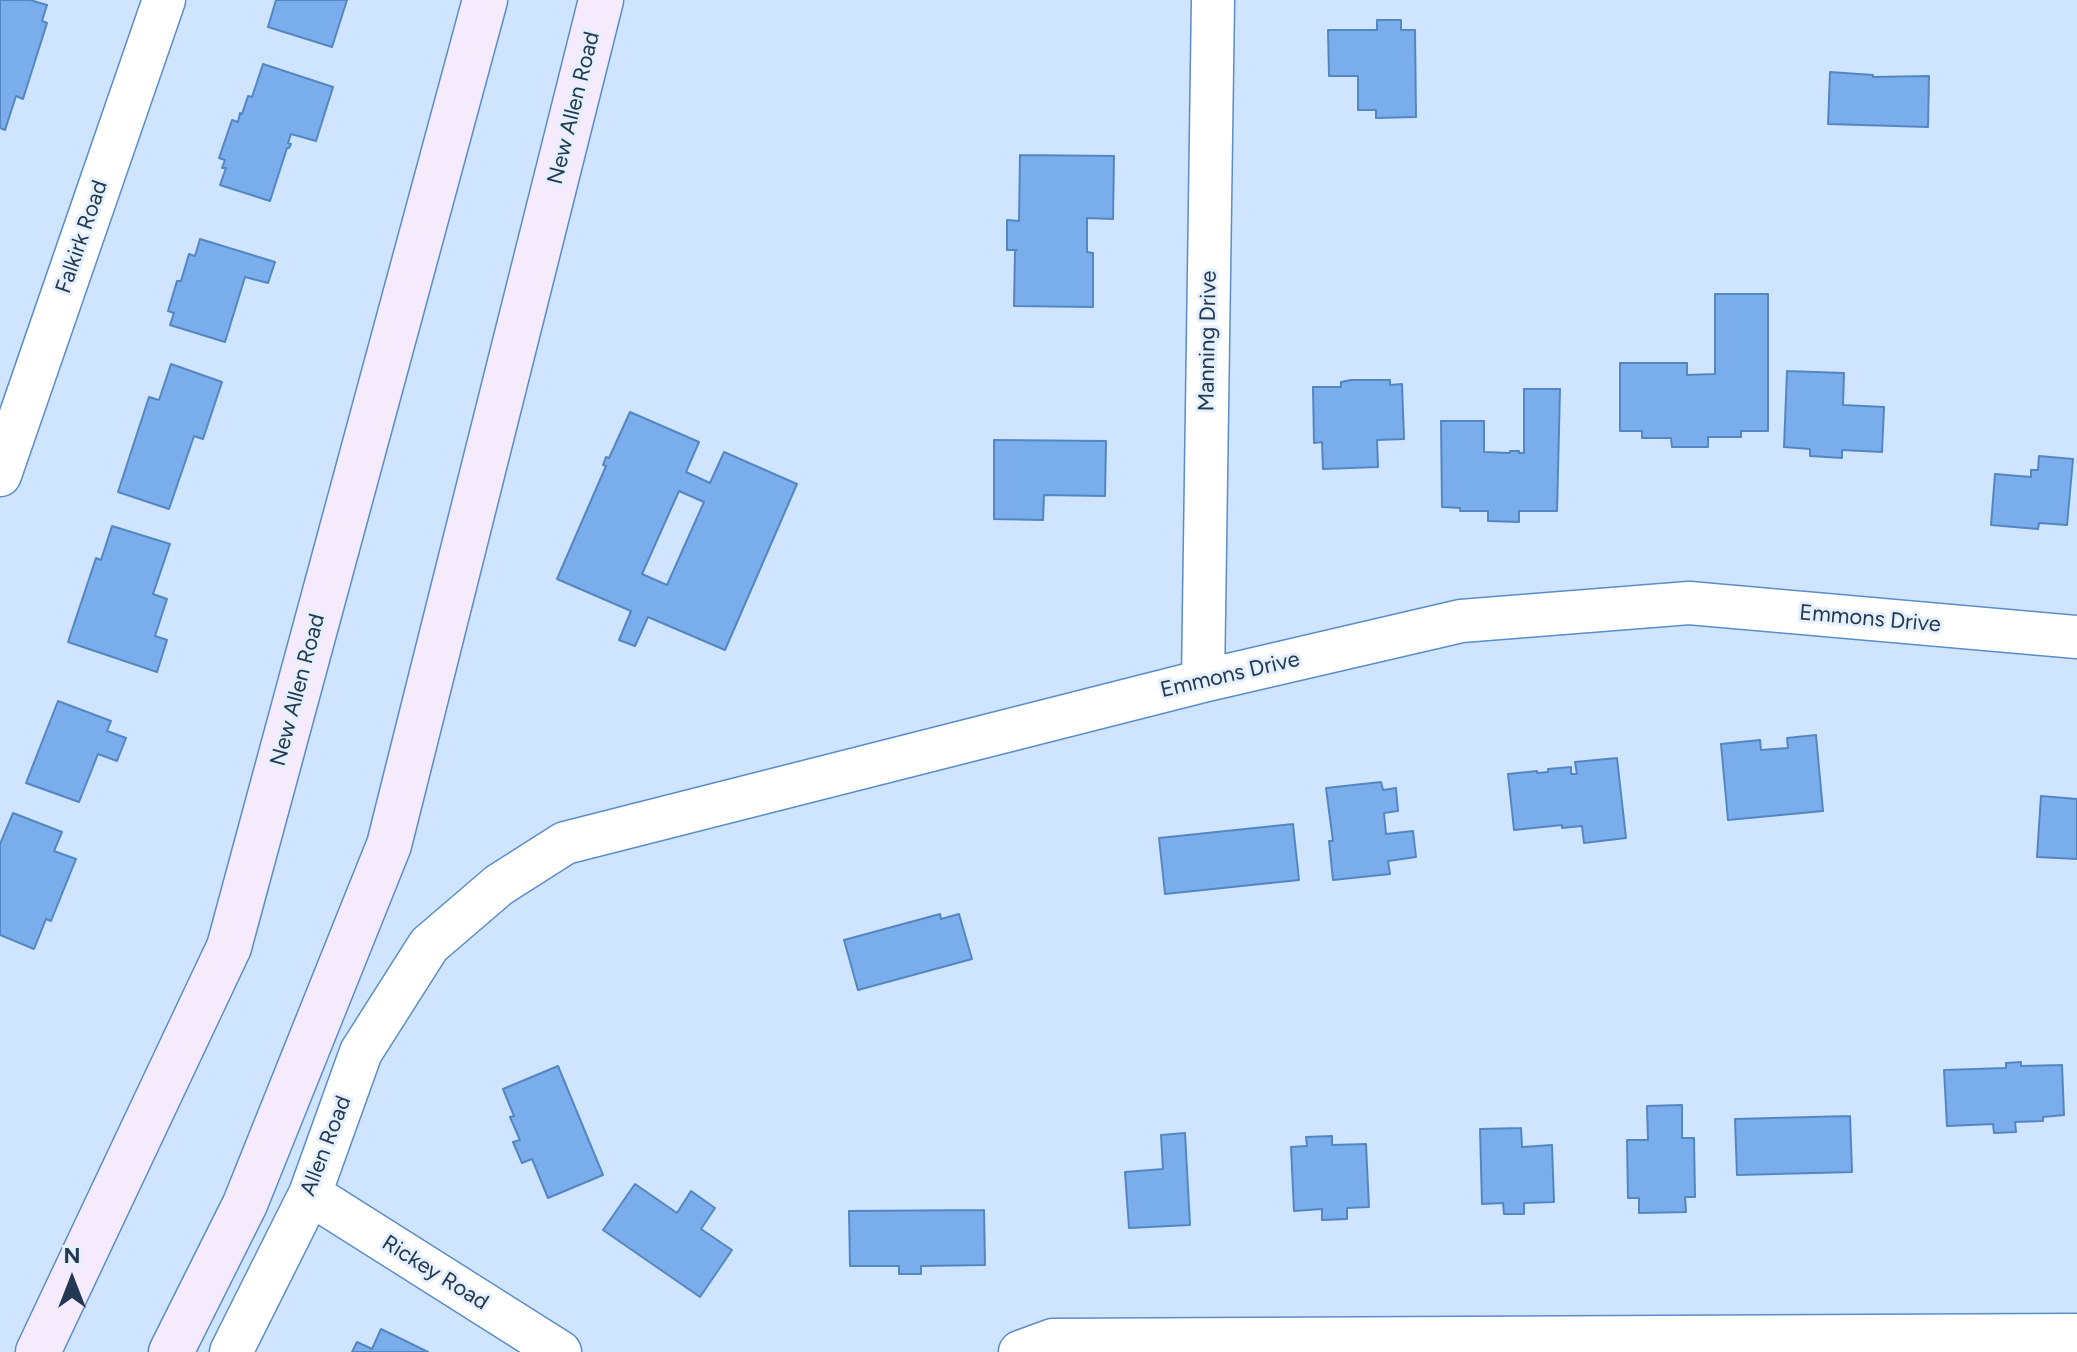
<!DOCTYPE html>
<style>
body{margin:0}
#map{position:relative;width:2077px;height:1352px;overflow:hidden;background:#cfe4fe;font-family:Figtree,sans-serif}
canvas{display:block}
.north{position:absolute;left:32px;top:1240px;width:80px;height:80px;-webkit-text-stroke:6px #e5f0fd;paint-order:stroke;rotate:0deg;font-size:22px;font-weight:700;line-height:32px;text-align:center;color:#233852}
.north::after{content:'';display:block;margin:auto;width:28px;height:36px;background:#233852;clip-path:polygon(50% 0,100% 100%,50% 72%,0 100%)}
</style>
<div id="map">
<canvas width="2077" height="1352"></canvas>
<div class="north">N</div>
</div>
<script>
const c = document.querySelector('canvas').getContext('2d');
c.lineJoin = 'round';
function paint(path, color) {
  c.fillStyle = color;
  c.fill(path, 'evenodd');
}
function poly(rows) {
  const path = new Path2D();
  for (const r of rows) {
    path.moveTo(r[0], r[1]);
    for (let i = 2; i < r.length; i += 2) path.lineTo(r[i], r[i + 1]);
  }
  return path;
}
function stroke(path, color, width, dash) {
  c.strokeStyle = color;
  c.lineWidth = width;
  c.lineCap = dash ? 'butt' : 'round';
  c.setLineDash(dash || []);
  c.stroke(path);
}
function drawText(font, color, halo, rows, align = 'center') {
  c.font = font + ' Figtree,sans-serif';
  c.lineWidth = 6;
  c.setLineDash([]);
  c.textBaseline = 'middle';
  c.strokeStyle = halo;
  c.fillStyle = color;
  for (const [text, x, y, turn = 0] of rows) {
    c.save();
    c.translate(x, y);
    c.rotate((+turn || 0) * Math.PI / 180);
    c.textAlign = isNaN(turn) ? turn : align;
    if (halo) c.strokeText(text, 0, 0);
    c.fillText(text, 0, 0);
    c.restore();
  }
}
const building = poly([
 [0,0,30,0,47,5,42,21,47,23,23,99,16,96,5,130,0,128,0,0],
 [276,0,347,0,332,47,268,27,276,0],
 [1377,20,1401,20,1401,30,1415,30,1416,117,1376,118,1376,110,1358,110,1358,76,1329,76,1328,30,1377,30,1377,20],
 [263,64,333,87,316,141,291,134,288,143,291,144,289,148,287,148,270,201,220,185,226,168,222,168,225,160,219,158,232,120,238,122,240,113,242,114,248,96,252,97,263,64],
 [1830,72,1873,75,1873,77,1929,76,1928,127,1828,124,1830,72],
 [1020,155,1114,156,1113,219,1087,218,1087,252,1093,253,1093,307,1014,306,1015,251,1017,250,1007,250,1007,220,1019,221,1020,155],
 [200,239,275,262,268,283,245,277,225,342,170,325,174,313,168,311,177,281,181,281,189,254,195,256,200,239],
 [1715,294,1768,294,1768,431,1741,431,1741,437,1708,437,1708,447,1672,447,1671,438,1642,438,1642,431,1620,431,1620,363,1687,363,1687,375,1715,374,1715,294],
 [171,364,222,382,203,439,194,436,169,509,118,492,149,397,159,400,171,364],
 [1787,371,1844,373,1843,405,1884,407,1882,452,1842,450,1842,458,1810,456,1810,449,1784,447,1787,371],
 [1351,380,1390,380,1390,385,1402,384,1404,439,1377,440,1378,467,1323,469,1322,442,1314,443,1313,387,1341,387,1341,382,1351,380],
 [1524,389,1560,389,1557,511,1519,511,1519,522,1488,521,1488,511,1460,511,1460,508,1442,507,1441,421,1484,421,1484,452,1510,453,1510,451,1519,451,1519,453,1524,453,1524,389],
 [630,412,699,442,686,472,710,483,724,452,797,484,725,650,648,617,635,646,619,640,631,611,557,579,606,466,603,465,606,457,609,458,630,412],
 [679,491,704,502,667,585,642,574,679,491],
 [994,440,1106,441,1105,496,1044,495,1043,520,994,519,994,440],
 [2039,456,2073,459,2067,525,2039,523,2038,529,1991,525,1995,474,2031,477,2031,470,2038,470,2039,456],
 [112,526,170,544,153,594,167,599,155,636,167,640,157,672,68,642,96,558,101,560,112,526],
 [58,701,111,721,107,731,126,738,117,761,98,754,79,802,26,783,58,701],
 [1816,735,1823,811,1728,820,1721,744,1760,740,1761,750,1788,748,1787,738,1816,735],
 [1617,758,1626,838,1584,843,1582,826,1562,828,1562,825,1514,830,1508,774,1537,771,1537,773,1548,772,1548,769,1571,767,1571,774,1577,774,1575,762,1617,758],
 [1381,782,1383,790,1396,788,1398,811,1384,813,1386,834,1413,831,1416,857,1388,861,1390,874,1333,880,1329,841,1333,841,1326,788,1381,782],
 [2041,796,2077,799,2077,859,2037,857,2041,796],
 [13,813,62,832,54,851,76,859,51,921,46,919,34,949,0,935,0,844,13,813],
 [1293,824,1299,880,1165,894,1159,838,1293,824],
 [940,914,941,919,959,914,972,959,858,990,844,940,940,914],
 [2021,1062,2021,1066,2062,1065,2064,1115,2043,1117,2043,1121,2015,1122,2016,1132,1994,1133,1993,1124,1947,1126,1944,1070,2006,1068,2006,1063,2021,1062],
 [558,1066,603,1175,548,1198,532,1159,522,1163,513,1142,520,1140,510,1117,514,1116,503,1089,558,1066],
 [1682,1105,1682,1138,1694,1138,1695,1197,1685,1197,1686,1212,1639,1213,1639,1198,1628,1198,1627,1140,1648,1140,1647,1106,1682,1105],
 [1850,1116,1852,1172,1737,1175,1735,1119,1850,1116],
 [1521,1128,1522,1147,1552,1145,1554,1202,1524,1203,1524,1214,1504,1214,1503,1203,1482,1204,1480,1129,1521,1128],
 [1185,1133,1190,1225,1129,1228,1125,1172,1163,1169,1161,1135,1185,1133],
 [1332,1136,1332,1145,1366,1144,1369,1207,1347,1208,1347,1219,1322,1220,1322,1209,1294,1211,1291,1147,1307,1146,1306,1137,1332,1136],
 [635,1184,677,1213,691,1191,715,1208,701,1229,732,1250,700,1297,603,1230,635,1184],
 [984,1210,985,1265,921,1266,921,1274,899,1274,899,1266,850,1266,849,1211,984,1210],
 [381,1329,428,1352,352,1352,357,1342,372,1349,381,1329]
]);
paint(building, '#79adeb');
stroke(building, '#5487c2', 2);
const minor = poly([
 [0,475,164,0],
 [1203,681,1213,0],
 [310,1194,560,1352],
 [231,1352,310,1194,361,1052,429,945,499,885,565,843,1203,681,1461,621,1689,603,2077,637],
 [1020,1352,1053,1340,2077,1335]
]);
const secondary = poly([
 [38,1352,229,947,485,0],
 [171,1352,245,1204,389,845,601,0]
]);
stroke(minor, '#5a8dc9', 45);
stroke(secondary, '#5a8dc9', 47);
stroke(minor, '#fff', 42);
stroke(secondary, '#f6ebfd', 44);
drawText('22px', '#233852', '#e5f0fd', [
 ["New Allen Road",574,108,-76],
 ["Falkirk Road",82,237,-71],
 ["Manning Drive",1208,341,-89],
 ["Emmons Drive",1870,619,5],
 ["Emmons Drive",1230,675,-13],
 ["New Allen Road",298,690,-75],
 ["Allen Road",326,1146,-69],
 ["Rickey Road",435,1273,32]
]);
</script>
